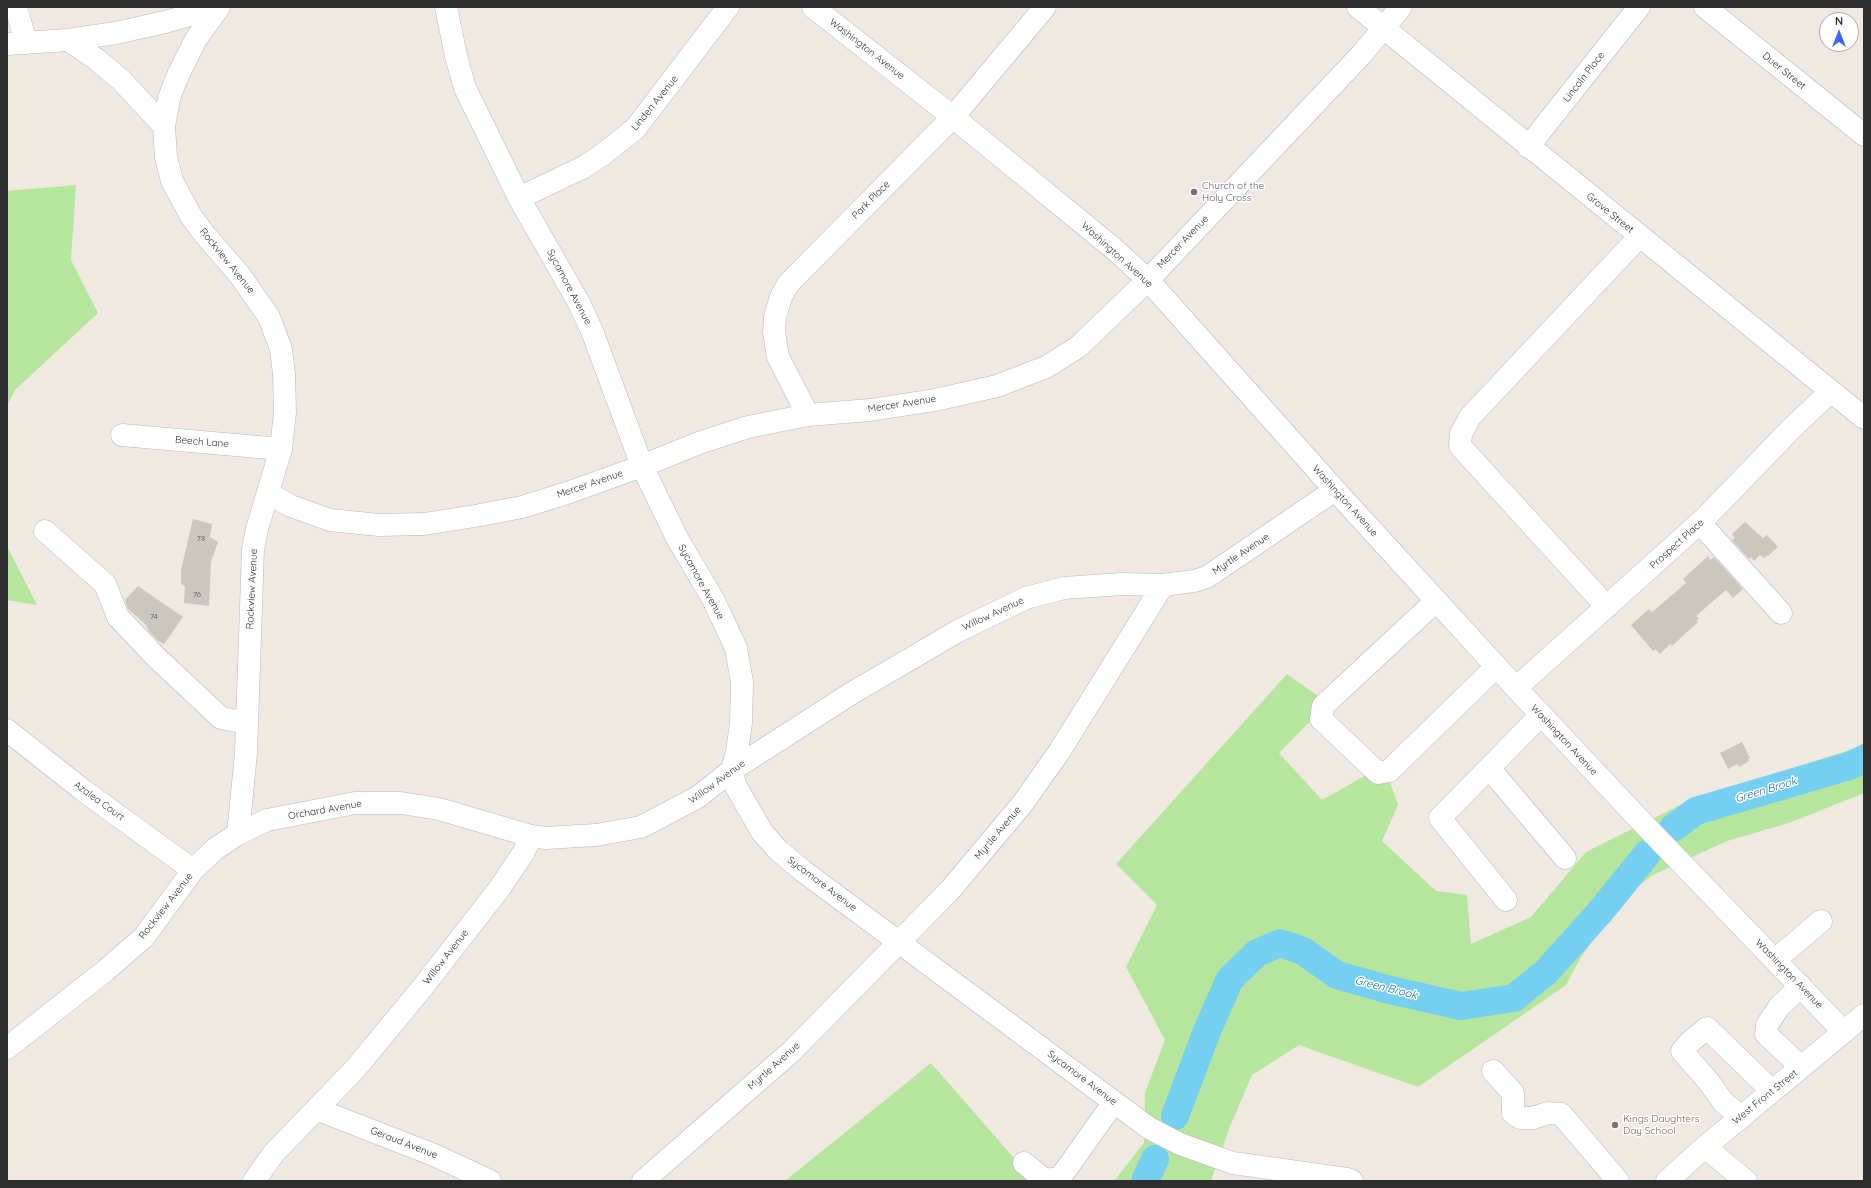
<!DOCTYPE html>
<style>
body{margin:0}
#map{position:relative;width:1871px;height:1188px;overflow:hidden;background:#efe9e1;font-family:Quicksand,sans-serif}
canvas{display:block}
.frame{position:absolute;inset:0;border:8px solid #2e2e2e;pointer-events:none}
.north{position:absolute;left:1819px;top:12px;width:40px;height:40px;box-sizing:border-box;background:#fff;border:1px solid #ababab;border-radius:50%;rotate:0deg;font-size:11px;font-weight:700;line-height:16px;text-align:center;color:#2e2e2e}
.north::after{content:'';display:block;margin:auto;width:14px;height:18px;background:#4264fb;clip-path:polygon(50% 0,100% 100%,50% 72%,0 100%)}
</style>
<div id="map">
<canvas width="1871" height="1188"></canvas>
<div class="frame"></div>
<div class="north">N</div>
</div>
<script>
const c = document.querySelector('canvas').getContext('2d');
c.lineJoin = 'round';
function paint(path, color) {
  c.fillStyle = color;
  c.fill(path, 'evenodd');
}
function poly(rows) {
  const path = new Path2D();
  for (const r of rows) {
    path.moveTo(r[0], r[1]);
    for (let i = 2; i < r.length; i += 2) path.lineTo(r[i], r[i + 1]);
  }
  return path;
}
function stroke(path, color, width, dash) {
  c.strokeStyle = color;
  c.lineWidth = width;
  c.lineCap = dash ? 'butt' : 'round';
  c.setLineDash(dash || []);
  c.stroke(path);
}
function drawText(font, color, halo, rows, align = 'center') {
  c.font = font + ' Quicksand,sans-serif';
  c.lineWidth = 3;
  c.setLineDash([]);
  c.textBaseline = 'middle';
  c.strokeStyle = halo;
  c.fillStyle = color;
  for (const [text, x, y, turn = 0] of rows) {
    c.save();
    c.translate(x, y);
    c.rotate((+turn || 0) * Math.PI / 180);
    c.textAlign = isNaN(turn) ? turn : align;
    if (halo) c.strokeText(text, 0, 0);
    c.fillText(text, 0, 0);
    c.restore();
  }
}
paint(poly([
 [76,185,71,260,98,313,15,390,7,406,7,191],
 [7,546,37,605,7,600],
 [1287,674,1328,703,1279,753,1322,800,1384,765,1398,805,1382,841,1436,891,1467,895,1471,944,1531,917,1586,852,1688,801,1853,749,1864,743,1864,793,1789,823,1727,841,1653,875,1625,896,1581,957,1566,985,1418,1087,1299,1045,1252,1075,1229,1129,1211,1181,1114,1181,1144,1143,1145,1093,1165,1040,1126,967,1157,905,1116,864],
 [931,1063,1034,1181,785,1181]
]), '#b6e59e');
stroke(poly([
 [1673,828,1696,811,1849,766,1864,759],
 [1175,1116,1207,1031,1230,979,1257,953,1280,943,1303,951,1337,975,1390,990,1461,1006,1514,998,1547,971,1600,912,1647,854],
 [1145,1181,1155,1159]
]), '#75cff0', 28);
paint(poly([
 [193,519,212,524,210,537,218,542,211,562,209,606,184,603,185,586,181,584,181,570],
 [1745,522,1763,538,1767,535,1778,547,1768,556,1767,555,1764,558,1760,555,1754,561,1751,557,1749,559,1732,540,1735,538,1732,534],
 [1708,556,1710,560,1714,557,1743,589,1733,598,1726,590,1696,616,1699,619,1696,621,1698,622,1672,646,1670,644,1660,654,1655,649,1653,651,1631,625,1649,609,1652,612,1686,583,1683,579],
 [138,586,183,617,164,644,157,640,148,630,146,625,128,609,125,600],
 [1742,742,1750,758,1748,759,1749,761,1739,767,1737,764,1728,769,1720,753]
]), '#cbc7bf');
const minor = poly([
 [16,7,26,43],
 [446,7,456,56,465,88,519,198,579,303,592,331,642,466,677,538,713,599,736,648,742,682,741,723,737,752,732,770,735,785,762,832,779,851,803,871,1149,1128,1180,1144,1233,1163,1347,1179,1352,1181],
 [813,7,953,117,1113,248,1148,280,1335,490,1516,688,1638,818,1844,1032],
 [1358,7,1864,418],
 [1705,7,1864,135],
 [68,40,96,59,121,80,164,126],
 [7,44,68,40,116,33,165,22,218,7],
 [1528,147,1639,7],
 [519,198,584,167,602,155,635,129,728,7],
 [808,415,778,357,774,332,775,317,781,297,788,284,953,117,1045,7],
 [122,435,281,449],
 [269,494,291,506,330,520,379,525,424,524,475,516,522,507,570,492,642,466,699,443,748,427,808,415,870,410,935,400,997,386,1046,367,1078,347,1148,280,1361,55,1401,7],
 [1700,523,1781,613],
 [45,531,105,584,118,617,157,658,221,718,247,723],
 [1436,601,1323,706,1321,719,1378,773,1389,771,1496,667],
 [1607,607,1460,446,1461,434,1470,417,1639,237],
 [1516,688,1705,518,1792,428,1830,392],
 [7,730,84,791,193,870],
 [1489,768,1565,858],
 [238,834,267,820,355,803,401,803,439,809,531,836,546,838,596,835,641,827,698,797,732,770,852,693,958,631,1026,598,1064,588,1122,584,1163,585],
 [1506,900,1440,818,1541,715],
 [1775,960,1821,921],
 [1801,986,1779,1007,1767,1025,1766,1034,1801,1067],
 [7,1048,105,971,144,937,193,870,215,849,238,834,246,753,253,549,257,529,281,449,285,412,284,374,281,349,269,317,239,274,205,235,191,216,172,181,166,157,164,126,169,98,178,75,196,39,219,7],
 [1493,1071,1513,1093,1513,1113,1520,1118,1533,1118,1548,1113,1561,1114,1618,1181],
 [316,1109,434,1155,490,1181],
 [1742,1117,1724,1103,1709,1082,1682,1051,1690,1042,1707,1028,1772,1091],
 [1705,1147,1746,1181],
 [1024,1163,1045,1180,1060,1178,1114,1102],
 [254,1181,274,1153,356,1068,422,988,499,889,524,852,531,836],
 [643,1181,792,1051,951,889,1023,803,1059,752,1163,585,1194,581,1207,577,1335,490],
 [1667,1181,1705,1147,1864,1015]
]);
stroke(minor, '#b4b7c1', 23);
stroke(minor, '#fff', 22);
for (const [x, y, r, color] of [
 [1194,192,4,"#6b7280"],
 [1615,1125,4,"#8d6e63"]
]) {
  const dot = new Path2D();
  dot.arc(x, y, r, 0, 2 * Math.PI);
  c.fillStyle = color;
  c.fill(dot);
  stroke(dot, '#fff', 1.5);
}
drawText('8px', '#555452', null, [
 ["78",201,539],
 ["76",197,595],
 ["74",154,617]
]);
drawText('10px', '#2e2e2e', '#fff', [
 ["Washington Avenue",867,49,38],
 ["Duer Street",1784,71,39],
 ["Lincoln Place",1584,77,-52],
 ["Linden Avenue",655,103,-51],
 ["Park Place",871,200,-45],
 ["Grove Street",1610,213,39],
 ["Mercer Avenue",1183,242,-46],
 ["Washington Avenue",1117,255,42],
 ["Rockview Avenue",227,261,51],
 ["Sycamore Avenue",569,287,62],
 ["Mercer Avenue",902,404,-9],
 ["Beech Lane",202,442,5],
 ["Mercer Avenue",590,484,-19],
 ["Washington Avenue",1345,501,48],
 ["Prospect Place",1677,544,-42],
 ["Myrtle Avenue",1241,554,-34],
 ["Sycamore Avenue",701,582,61],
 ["Rockview Avenue",252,589,-87],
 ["Willow Avenue",993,614,-25],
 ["Washington Avenue",1564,740,47],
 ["Willow Avenue",717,782,-36],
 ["Azalea Court",99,801,36],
 ["Orchard Avenue",325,810,-10],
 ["Myrtle Avenue",998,833,-50],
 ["Sycamore Avenue",822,884,37],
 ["Rockview Avenue",166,906,-52],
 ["Willow Avenue",446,957,-52],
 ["Washington Avenue",1789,974,46],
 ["Myrtle Avenue",774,1066,-42],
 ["Sycamore Avenue",1082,1078,37],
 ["West Front Street",1765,1097,-39],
 ["Geraud Avenue",404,1143,21]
]);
drawText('10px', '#5b616d', '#fff', [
 ["Church of the",1202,186],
 ["Holy Cross",1202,198]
], 'left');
drawText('10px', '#785e54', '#fff', [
 ["Kings Daughters",1623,1119],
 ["Day School",1623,1131]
], 'left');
drawText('italic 11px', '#0d6fa3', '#fff', [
 ["Green Brook",1766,790,-17],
 ["Green Brook",1386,988,14]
]);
</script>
